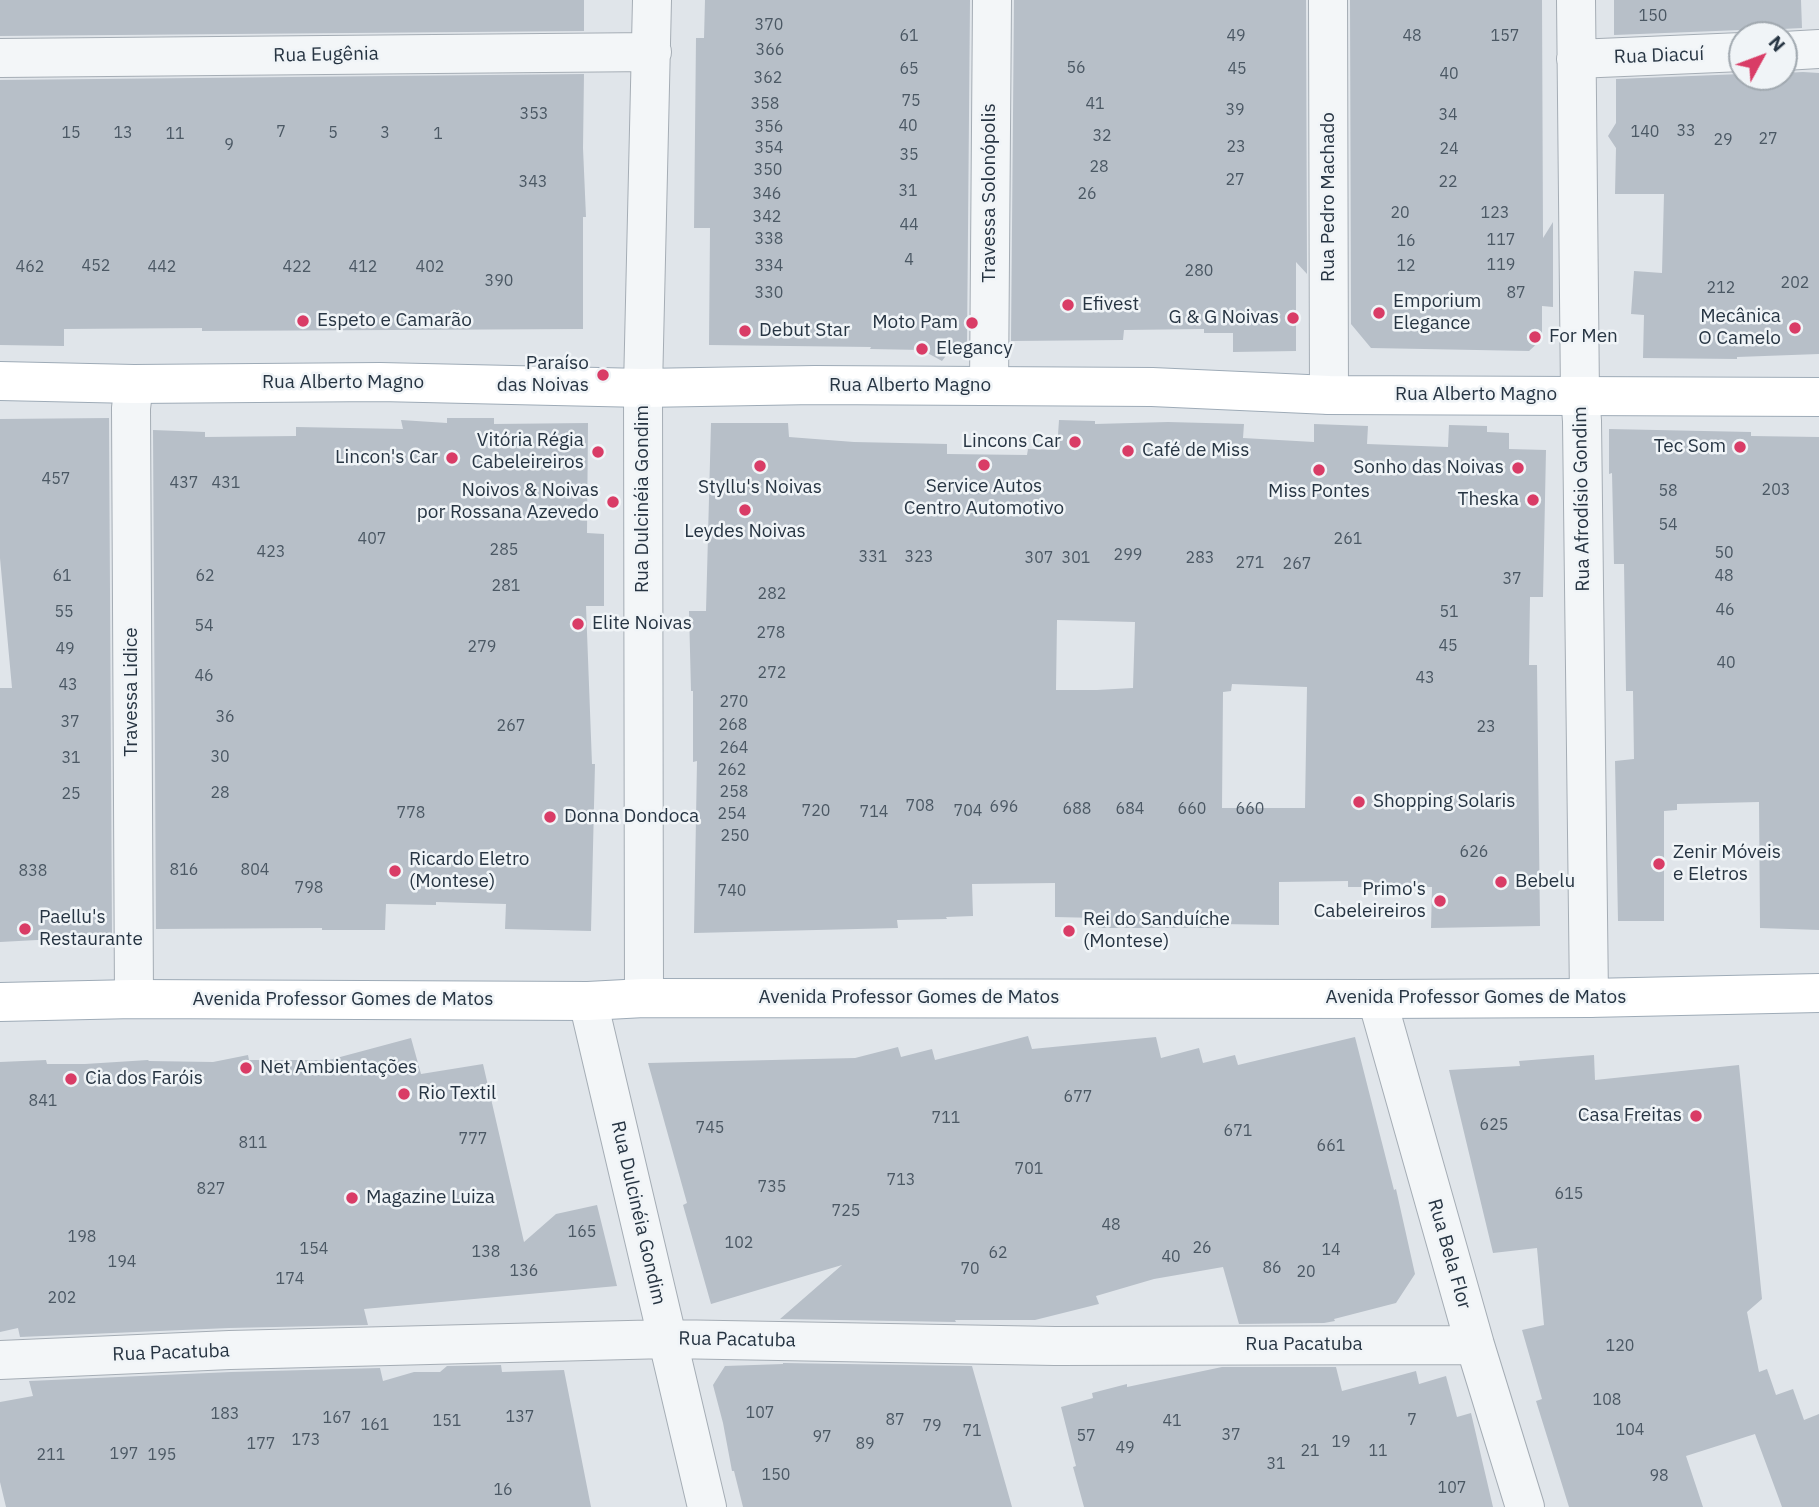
<!DOCTYPE html>
<meta charset="utf-8">
<style>
body{margin:0}
#map{position:relative;width:1819px;height:1507px;overflow:hidden;background:#e0e5ea;font-family:"IBM Plex Sans",sans-serif}
canvas{display:block}
.north{position:absolute;left:1728px;top:21px;width:70px;height:70px;box-sizing:border-box;background:#f0f4f7;border:2px solid #a0a8af;border-radius:50%;rotate:49deg;font-size:19px;font-weight:700;line-height:28px;text-align:center;color:#273543}
.north::after{content:'';display:block;margin:auto;width:24px;height:32px;background:#d93c66;clip-path:polygon(50% 0,100% 100%,50% 72%,0 100%)}
</style>
<div id="map">
<canvas width="1819" height="1507"></canvas>
<div class="north">N</div>
</div>
<script>
const c = document.querySelector('canvas').getContext('2d');
c.lineJoin = 'round';
function paint(path, color) {
  c.fillStyle = color;
  c.fill(path, 'evenodd');
}
function poly(rows) {
  const path = new Path2D();
  for (const r of rows) {
    path.moveTo(r[0], r[1]);
    for (let i = 2; i < r.length; i += 2) path.lineTo(r[i], r[i + 1]);
  }
  return path;
}
function stroke(path, color, width, dash) {
  c.strokeStyle = color;
  c.lineWidth = width;
  c.lineCap = dash ? 'butt' : 'round';
  c.setLineDash(dash || []);
  c.stroke(path);
}
function drawText(font, color, halo, rows, align = 'center') {
  c.font = font + ' "IBM Plex Sans",sans-serif';
  c.lineWidth = 5;
  c.setLineDash([]);
  c.textBaseline = 'middle';
  c.strokeStyle = halo;
  c.fillStyle = color;
  for (const [text, x, y, turn = 0] of rows) {
    c.save();
    c.translate(x, y);
    c.rotate((+turn || 0) * Math.PI / 180);
    c.textAlign = isNaN(turn) ? turn : align;
    if (halo) c.strokeText(text, 0, 0);
    c.fillText(text, 0, 0);
    c.restore();
  }
}
paint(poly([
 [0,0,584,0,584,31,0,36],
 [705,0,970,0,967,345,954,345,942,361,922,350,870,349,871,347,709,345,710,228,694,228,696,38,704,38],
 [1014,0,1306,0,1307,274,1296,262,1296,351,1233,352,1233,333,1204,333,1204,329,1124,330,1123,340,1011,341],
 [1350,0,1542,0,1543,238,1553,222,1553,307,1542,306,1542,339,1529,351,1371,348,1351,324],
 [1614,0,1801,0,1802,28,1782,29,1770,35,1755,35,1751,32,1741,30,1614,35],
 [1803,72,1819,73,1819,354,1737,357,1737,359,1643,358,1644,315,1631,314,1634,271,1662,273,1664,194,1615,194,1616,148,1608,136,1616,123,1616,79,1742,74,1742,77,1784,77,1784,73],
 [584,74,583,148,586,217,583,217,583,329,202,331,202,328,64,329,64,346,0,345,0,80],
 [109,418,112,936,0,942,0,688,12,688,0,558,0,419],
 [447,418,494,418,494,424,588,423,587,533,604,534,604,606,586,606,592,764,595,764,591,931,505,929,506,904,436,902,436,905,386,904,385,930,322,930,322,928,156,929,153,430,205,432,205,437,296,436,296,427,403,429,401,420,447,423],
 [1059,420,1095,421,1095,424,1168,422,1244,424,1243,438,1314,442,1314,424,1368,426,1367,444,1448,447,1449,425,1487,426,1487,432,1509,433,1509,449,1546,450,1543,597,1530,597,1529,665,1537,665,1540,926,1431,928,1432,887,1348,887,1348,881,1279,882,1279,925,1221,924,1220,928,1098,928,1098,918,1055,917,1055,883,972,884,973,916,946,917,947,919,897,920,898,928,694,933,697,761,693,762,693,691,691,691,689,611,706,611,711,423,788,423,789,437,854,442,947,444,947,454,1027,455,1028,449,1057,450],
 [1057,620,1135,622,1133,688,1097,690,1056,690],
 [1232,684,1307,687,1305,808,1222,808,1223,692,1231,691],
 [1609,429,1751,432,1751,436,1819,437,1819,930,1760,928,1759,802,1677,804,1677,810,1664,811,1664,921,1618,921,1615,761,1634,759,1633,691,1626,691,1624,564,1614,564,1612,473,1609,474],
 [1028,1036,1032,1049,1156,1037,1161,1058,1199,1048,1203,1063,1235,1055,1238,1065,1355,1037,1394,1190,1396,1189,1415,1274,1396,1303,1334,1319,1335,1321,1324,1323,1239,1324,1223,1267,1154,1279,1096,1296,1099,1304,1035,1320,955,1320,956,1322,780,1319,842,1265,711,1304,683,1205,687,1203,648,1063,855,1058,898,1047,901,1057,932,1049,935,1060],
 [411,1038,421,1074,483,1064,524,1242,556,1214,597,1205,617,1286,364,1309,368,1325,229,1328,20,1337,18,1328,0,1332,0,1062,46,1060,47,1064,85,1064,148,1060,149,1061,213,1062,248,1055,249,1060,329,1060],
 [1594,1055,1595,1080,1739,1065,1762,1299,1747,1312,1759,1372,1767,1369,1776,1395,1793,1389,1804,1420,1819,1414,1819,1507,1782,1507,1755,1434,1686,1456,1703,1507,1569,1507,1536,1401,1542,1399,1522,1330,1544,1325,1537,1248,1493,1253,1449,1070,1520,1066,1519,1061],
 [783,1363,972,1366,1012,1507,743,1507,734,1471,732,1471,723,1423,713,1385,725,1366,783,1364],
 [501,1365,502,1372,564,1370,591,1507,6,1507,0,1482,0,1402,33,1396,29,1381,231,1372,380,1368,383,1381,414,1372,440,1372,447,1366],
 [1222,1367,1336,1367,1342,1391,1416,1371,1419,1384,1446,1376,1457,1417,1471,1413,1493,1507,1084,1507,1073,1467,1076,1466,1061,1407,1093,1398,1092,1393,1127,1384,1127,1387]
]), '#b7bfc8');
const minor = poly([
 [1328,0,1329,395],
 [1576,0,1580,395,1582,421,1589,998],
 [1784,51,1819,49],
 [0,58,652,52],
 [1576,59,1742,52],
 [134,384,131,408,134,999],
 [989,386,992,0],
 [644,998,643,388,652,0],
 [1377,999,1475,1345,1525,1507],
 [588,1001,707,1507],
 [0,1360,230,1350,668,1339,1055,1346,1475,1345]
]);
const major = poly([
 [0,381,134,384,380,382,643,388,815,385,1152,387,1329,395,1819,397],
 [0,1002,134,999,588,1001,644,998,1377,999,1589,998,1819,993]
]);
stroke(minor, '#a5adb5', 40);
stroke(major, '#9eabb7', 40);
stroke(minor, '#f3f6f8', 38);
stroke(major, '#fff', 38);
for (const [x, y, r, color] of [
 [1068,305,7,"#d93c66"],
 [1379,313,7,"#d93c66"],
 [1293,318,7,"#d93c66"],
 [303,321,7,"#d93c66"],
 [972,323,7,"#d93c66"],
 [1795,328,7,"#d93c66"],
 [745,331,7,"#d93c66"],
 [1535,337,7,"#d93c66"],
 [922,349,7,"#d93c66"],
 [603,375,7,"#d93c66"],
 [1075,442,7,"#d93c66"],
 [1740,447,7,"#d93c66"],
 [1128,451,7,"#d93c66"],
 [598,452,7,"#d93c66"],
 [452,458,7,"#d93c66"],
 [984,465,7,"#d93c66"],
 [760,466,7,"#d93c66"],
 [1518,468,7,"#d93c66"],
 [1319,470,7,"#d93c66"],
 [1533,500,7,"#d93c66"],
 [613,502,7,"#d93c66"],
 [745,510,7,"#d93c66"],
 [578,624,7,"#d93c66"],
 [1359,802,7,"#d93c66"],
 [550,817,7,"#d93c66"],
 [1659,864,7,"#d93c66"],
 [395,871,7,"#d93c66"],
 [1501,882,7,"#d93c66"],
 [1440,901,7,"#d93c66"],
 [25,929,7,"#d93c66"],
 [1069,931,7,"#d93c66"],
 [246,1068,7,"#d93c66"],
 [71,1079,7,"#d93c66"],
 [404,1094,7,"#d93c66"],
 [1696,1116,7,"#d93c66"],
 [352,1198,7,"#d93c66"]
]) {
  const dot = new Path2D();
  dot.arc(x, y, r, 0, 2 * Math.PI);
  c.fillStyle = color;
  c.fill(dot);
  stroke(dot, '#f0f4f7', 2.5);
}
drawText('16px', '#4b5864', null, [
 ["150",1653,16],
 ["370",769,25],
 ["61",909,36],
 ["49",1236,36],
 ["48",1412,36],
 ["157",1505,36],
 ["366",770,50],
 ["56",1076,68],
 ["65",909,69],
 ["45",1237,69],
 ["40",1449,74],
 ["362",768,78],
 ["75",911,101],
 ["358",765,104],
 ["41",1095,104],
 ["39",1235,110],
 ["353",534,114],
 ["34",1448,115],
 ["40",908,126],
 ["356",769,127],
 ["33",1686,131],
 ["7",281,132],
 ["140",1645,132],
 ["15",71,133],
 ["13",123,133],
 ["5",333,133],
 ["3",385,133],
 ["11",175,134],
 ["1",438,134],
 ["32",1102,136],
 ["27",1768,139],
 ["29",1723,140],
 ["9",229,145],
 ["23",1236,147],
 ["354",769,148],
 ["24",1449,149],
 ["35",909,155],
 ["28",1099,167],
 ["350",768,170],
 ["27",1235,180],
 ["343",533,182],
 ["22",1448,182],
 ["31",908,191],
 ["346",767,194],
 ["26",1087,194],
 ["20",1400,213],
 ["123",1495,213],
 ["342",767,217],
 ["44",909,225],
 ["338",769,239],
 ["117",1501,240],
 ["16",1406,241],
 ["4",909,260],
 ["119",1501,265],
 ["452",96,266],
 ["334",769,266],
 ["12",1406,266],
 ["462",30,267],
 ["442",162,267],
 ["422",297,267],
 ["412",363,267],
 ["402",430,267],
 ["280",1199,271],
 ["390",499,281],
 ["202",1795,283],
 ["212",1721,288],
 ["330",769,293],
 ["87",1516,293],
 ["457",56,479],
 ["437",184,483],
 ["431",226,483],
 ["203",1776,490],
 ["58",1668,491],
 ["54",1668,525],
 ["407",372,539],
 ["261",1348,539],
 ["285",504,550],
 ["423",271,552],
 ["50",1724,553],
 ["299",1128,555],
 ["331",873,557],
 ["323",919,557],
 ["307",1039,558],
 ["301",1076,558],
 ["283",1200,558],
 ["271",1250,563],
 ["267",1297,564],
 ["61",62,576],
 ["62",205,576],
 ["48",1724,576],
 ["37",1512,579],
 ["281",506,586],
 ["282",772,594],
 ["46",1725,610],
 ["55",64,612],
 ["51",1449,612],
 ["54",204,626],
 ["278",771,633],
 ["45",1448,646],
 ["279",482,647],
 ["49",65,649],
 ["40",1726,663],
 ["272",772,673],
 ["46",204,676],
 ["43",1425,678],
 ["43",68,685],
 ["270",734,702],
 ["36",225,717],
 ["37",70,722],
 ["268",733,725],
 ["267",511,726],
 ["23",1486,727],
 ["264",734,748],
 ["30",220,757],
 ["31",71,758],
 ["262",732,770],
 ["258",734,792],
 ["28",220,793],
 ["25",71,794],
 ["708",920,806],
 ["696",1004,807],
 ["688",1077,809],
 ["684",1130,809],
 ["660",1192,809],
 ["660",1250,809],
 ["720",816,811],
 ["704",968,811],
 ["714",874,812],
 ["778",411,813],
 ["254",732,814],
 ["250",735,836],
 ["626",1474,852],
 ["816",184,870],
 ["804",255,870],
 ["838",33,871],
 ["798",309,888],
 ["740",732,891],
 ["677",1078,1097],
 ["841",43,1101],
 ["711",946,1118],
 ["625",1494,1125],
 ["745",710,1128],
 ["671",1238,1131],
 ["777",473,1139],
 ["811",253,1143],
 ["661",1331,1146],
 ["701",1029,1169],
 ["713",901,1180],
 ["735",772,1187],
 ["827",211,1189],
 ["615",1569,1194],
 ["725",846,1211],
 ["48",1111,1225],
 ["165",582,1232],
 ["198",82,1237],
 ["102",739,1243],
 ["26",1202,1248],
 ["154",314,1249],
 ["14",1331,1250],
 ["138",486,1252],
 ["62",998,1253],
 ["40",1171,1257],
 ["194",122,1262],
 ["86",1272,1268],
 ["70",970,1269],
 ["136",524,1271],
 ["20",1306,1272],
 ["174",290,1279],
 ["202",62,1298],
 ["120",1620,1346],
 ["108",1607,1400],
 ["107",760,1413],
 ["183",225,1414],
 ["137",520,1417],
 ["167",337,1418],
 ["87",895,1420],
 ["7",1412,1420],
 ["151",447,1421],
 ["41",1172,1421],
 ["161",375,1425],
 ["79",932,1426],
 ["104",1630,1430],
 ["71",972,1431],
 ["37",1231,1435],
 ["57",1086,1436],
 ["97",822,1437],
 ["173",306,1440],
 ["19",1341,1442],
 ["177",261,1444],
 ["89",865,1444],
 ["49",1125,1448],
 ["21",1310,1451],
 ["11",1378,1451],
 ["197",124,1454],
 ["211",51,1455],
 ["195",162,1455],
 ["31",1276,1464],
 ["150",776,1475],
 ["98",1659,1476],
 ["107",1452,1488],
 ["16",503,1490]
]);
drawText('19px', '#273543', '#f0f4f7', [
 ["Rua Eugênia",326,55,-1],
 ["Rua Diacuí",1659,56,-2],
 ["Travessa Solonópolis",990,193,-90],
 ["Rua Pedro Machado",1329,197,-90],
 ["Rua Alberto Magno",343,383],
 ["Rua Alberto Magno",910,386],
 ["Rua Alberto Magno",1476,395],
 ["Rua Dulcinéia Gondim",643,499,-90],
 ["Rua Afrodísio Gondim",1582,499,-91],
 ["Travessa Lidice",132,692,-90],
 ["Avenida Professor Gomes de Matos",909,998],
 ["Avenida Professor Gomes de Matos",1476,998],
 ["Avenida Professor Gomes de Matos",343,1000],
 ["Rua Dulcinéia Gondim",638,1213,77],
 ["Rua Bela Flor",1449,1254,74],
 ["Rua Pacatuba",737,1340,1],
 ["Rua Pacatuba",1304,1345],
 ["Rua Pacatuba",171,1353,-2]
]);
drawText('19px', '#273543', '#f0f4f7', [
 ["Emporium",1393,302],
 ["Elegance",1393,324],
 ["Efivest",1082,305],
 ["Mecânica",1781,317,"right"],
 ["O Camelo",1781,339,"right"],
 ["G & G Noivas",1279,318,"right"],
 ["Espeto e Camarão",317,321],
 ["Moto Pam",958,323,"right"],
 ["Debut Star",759,331],
 ["For Men",1549,337],
 ["Elegancy",936,349],
 ["Paraíso",589,364,"right"],
 ["das Noivas",589,386,"right"],
 ["Vitória Régia",584,441,"right"],
 ["Cabeleireiros",584,463,"right"],
 ["Lincons Car",1061,442,"right"],
 ["Tec Som",1726,447,"right"],
 ["Café de Miss",1142,451],
 ["Lincon's Car",438,458,"right"],
 ["Sonho das Noivas",1504,468,"right"],
 ["Service Autos",984,487,"center"],
 ["Centro Automotivo",984,509,"center"],
 ["Styllu's Noivas",760,488,"center"],
 ["Noivos & Noivas",599,491,"right"],
 ["por Rossana Azevedo",599,513,"right"],
 ["Miss Pontes",1319,492,"center"],
 ["Theska",1519,500,"right"],
 ["Leydes Noivas",745,532,"center"],
 ["Elite Noivas",592,624],
 ["Shopping Solaris",1373,802],
 ["Donna Dondoca",564,817],
 ["Zenir Móveis",1673,853],
 ["e Eletros",1673,875],
 ["Ricardo Eletro",409,860],
 ["(Montese)",409,882],
 ["Bebelu",1515,882],
 ["Primo's",1426,890,"right"],
 ["Cabeleireiros",1426,912,"right"],
 ["Paellu's",39,918],
 ["Restaurante",39,940],
 ["Rei do Sanduíche",1083,920],
 ["(Montese)",1083,942],
 ["Net Ambientações",260,1068],
 ["Cia dos Faróis",85,1079],
 ["Rio Textil",418,1094],
 ["Casa Freitas",1682,1116,"right"],
 ["Magazine Luiza",366,1198]
], 'left');
</script>
